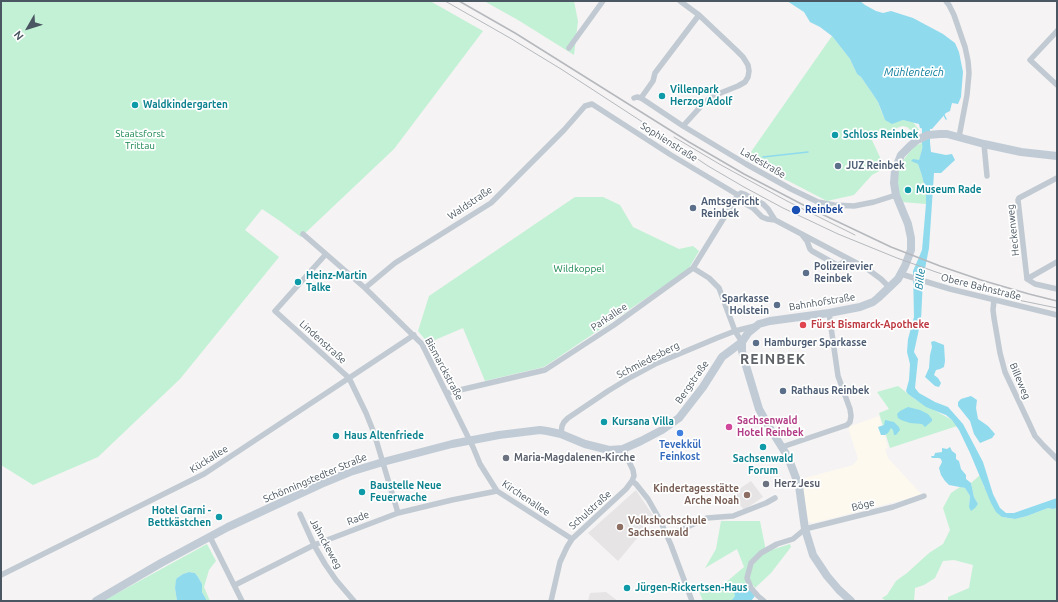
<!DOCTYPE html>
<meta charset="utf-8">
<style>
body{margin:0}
#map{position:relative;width:1058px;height:602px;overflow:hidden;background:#f5f3f3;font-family:Ubuntu,sans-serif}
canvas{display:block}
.frame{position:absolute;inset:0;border:2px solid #4a5661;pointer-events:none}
.north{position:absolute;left:8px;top:8px;width:40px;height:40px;-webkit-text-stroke:3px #fff;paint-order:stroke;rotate:231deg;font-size:11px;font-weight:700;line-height:16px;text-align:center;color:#4a5661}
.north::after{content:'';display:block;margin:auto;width:14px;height:18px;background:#4a5661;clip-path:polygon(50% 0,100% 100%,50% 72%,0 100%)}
</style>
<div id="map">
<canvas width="1058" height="602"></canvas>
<div class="frame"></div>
<div class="north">N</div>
</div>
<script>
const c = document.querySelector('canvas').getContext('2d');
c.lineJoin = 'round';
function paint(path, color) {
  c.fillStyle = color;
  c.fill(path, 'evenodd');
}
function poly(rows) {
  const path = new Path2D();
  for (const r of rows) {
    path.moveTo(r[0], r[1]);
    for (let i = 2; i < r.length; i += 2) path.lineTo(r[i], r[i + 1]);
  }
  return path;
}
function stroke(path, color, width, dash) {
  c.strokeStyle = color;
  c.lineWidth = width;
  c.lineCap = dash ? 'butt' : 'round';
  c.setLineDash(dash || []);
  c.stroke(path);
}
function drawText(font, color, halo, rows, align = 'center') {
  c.font = font + ' Ubuntu,sans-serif';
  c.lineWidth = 3.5;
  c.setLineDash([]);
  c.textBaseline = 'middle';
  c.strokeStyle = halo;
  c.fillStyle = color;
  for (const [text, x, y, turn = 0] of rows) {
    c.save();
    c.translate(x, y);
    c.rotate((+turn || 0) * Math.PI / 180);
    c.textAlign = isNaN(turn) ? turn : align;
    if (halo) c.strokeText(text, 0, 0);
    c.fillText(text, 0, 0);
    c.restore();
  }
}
paint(poly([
 [879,416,888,448,885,449,888,458,922,495,813,523,808,521,801,479,853,465,858,459,848,427]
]), '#fdf9ef');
paint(poly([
 [751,481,763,497,744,510,732,494],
 [636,490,654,517,629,548,618,561,588,533],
 [606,592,618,601,588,601,590,593]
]), '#e6e4e5');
paint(poly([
 [1,1,430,1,483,31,394,149,301,237,280,221,262,209,245,230,279,257,180,379,98,457,33,485,1,465],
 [484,1,574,1,578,21,574,55,518,20],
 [832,36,850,59,857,74,861,77,872,93,878,102,880,108,885,120,899,121,903,120,913,122,919,130,914,133,907,127,902,126,871,138,885,168,872,175,854,195,827,201,746,159],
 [924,142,918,164,922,176,926,192,926,204,902,202,898,190,897,182,898,172,901,163,908,154,915,146],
 [575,197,603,197,620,205,633,227,679,249,693,246,699,251,688,270,544,367,485,381,463,328,428,343,418,331,429,296],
 [898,386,916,400,952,420,957,426,890,448,879,413,889,409,877,392],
 [980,475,984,487,1002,517,1015,519,1027,516,1048,508,1053,509,1057,508,1057,601,948,601,948,597,969,588,973,565,954,560,943,561,935,578,924,585,915,588,914,601,886,601,882,598,887,595,896,581,907,573,929,553,943,544,950,530,943,508,951,493,960,487,965,488,970,496,969,507,978,504,974,497,971,483],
 [721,521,760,521,765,546,765,552,790,544,791,547,771,573,755,588,752,584,740,590,731,601,703,601,699,591,703,593,724,584,744,567,737,549,705,568,716,549],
 [207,544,216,561,209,570,204,587,210,601,206,601,206,599,202,592,202,584,198,577,195,573,189,572,183,574,177,578,175,588,177,601,103,601]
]), '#c3f1d5');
paint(poly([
 [787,1,860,1,865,5,876,11,883,13,891,11,913,18,943,34,955,43,959,52,963,72,961,97,958,104,952,103,950,111,946,113,932,129,920,128,919,124,903,120,892,124,885,120,878,102,872,93,861,77,857,74,850,59,832,36,820,27,810,22,804,12],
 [927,141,929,149,931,152,946,155,952,154,955,160,941,173,934,173,929,248,923,279,921,320,914,352,918,359,915,388,919,393,935,402,948,407,963,424,983,462,993,494,1000,508,1006,513,1014,513,1057,498,1057,508,1053,509,1048,508,1027,516,1015,519,1002,517,996,512,991,503,970,453,959,430,952,420,946,415,926,407,908,394,906,391,909,380,910,364,907,352,908,339,914,317,913,271,922,250,926,204,926,192,922,176,918,164,911,161,913,159,919,160,924,142],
 [934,341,944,345,945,361,944,367,940,369,936,370,934,375,938,378,941,383,939,387,935,386,925,377,929,368,930,355,932,347,931,342],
 [971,396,977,400,976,408,978,419,988,426,995,434,992,438,980,443,974,434,970,421,958,406,958,402,961,399],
 [908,407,920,410,928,414,932,419,932,421,925,427,922,424,910,423,901,420,898,418,897,414,900,411],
 [885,420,894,422,899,427,900,430,896,435,894,435,893,430,891,428,888,433,885,435,881,435,878,427,884,425],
 [950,447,952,451,956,454,956,459,959,461,961,469,966,475,966,479,971,483,974,497,978,504,975,508,971,511,969,507,970,496,965,488,949,485,945,481,941,475,939,468,942,462,941,459,939,458,932,458,931,456,934,456,935,453,942,452,942,448,947,449],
 [189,572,195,573,198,577,202,584,202,592,206,599,206,601,177,601,175,588,176,580,177,578,183,574],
 [747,586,755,596,751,601,731,601,735,596,734,592,735,590,740,590]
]), '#90daee');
stroke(poly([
 [944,115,946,119],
 [763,157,808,152]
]), '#90daee', 1.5);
stroke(poly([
 [921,119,926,128,926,142,927,153]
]), '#90daee', 8);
stroke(poly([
 [680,1,699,15,736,50,743,57,748,65,749,71,748,77,745,82,738,86,713,96,703,104,683,126],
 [946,1,949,5,954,15,965,47,968,61,969,73,967,95,959,137],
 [1057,31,1030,60,1057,85],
 [569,48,603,1],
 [634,98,637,97,641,98,683,126,746,164,791,189,818,202,834,205,854,206,874,202,896,195],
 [641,98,653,81,655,73,699,15],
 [984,144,987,176],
 [738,195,741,193,744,194,763,204,768,209,775,220,866,268,881,279,890,288],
 [303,234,365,288,422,344,473,447,480,464,497,491,572,539],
 [803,236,807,241,810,249,812,251,837,265,841,264,846,260,851,260],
 [326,254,275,311,349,378,366,413,374,433,398,513],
 [693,268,709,278,719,288,735,331,742,342],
 [901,274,950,289,1057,315],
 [1027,279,1018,200,1019,198,1057,178],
 [1027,279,1057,262],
 [1027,279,1035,284,1057,289],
 [365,288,395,263,491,203,564,130,585,106,592,104,671,155,738,195,737,199,753,208,762,217,767,219,775,220],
 [994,300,993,310,994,318,1000,353,1005,372,1029,423,1035,436,1044,446,1057,459],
 [447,393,545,370,614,325,693,268,738,195],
 [561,434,562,426,564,422,568,418,608,391,631,377,655,364,717,338,735,331,755,326],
 [782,447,847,425,850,422,851,416,850,409,838,376,829,313],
 [632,481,636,484,648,499,660,520,671,545,692,601],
 [300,514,314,545,325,564,336,580,354,601],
 [667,536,707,518,733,516,766,503,775,498],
 [210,537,242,601],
 [1,575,204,474,414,335],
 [235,585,314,545,398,513,452,500,497,491],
 [551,601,560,562,567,547,572,539,626,489,632,481,634,476,633,470,623,449],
 [764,601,758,596,751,588,747,578,751,563,761,553,777,544,793,539,805,529,893,507,924,496]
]), '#c1cad2', 5.5);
stroke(poly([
 [742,342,742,351,744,359,759,409,768,425,788,457,799,486,805,529,813,555,827,576,839,590,851,601],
 [96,601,161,563,228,527,321,484,350,472,383,462,452,444,499,435,540,430,547,431,561,434,585,444,609,450,623,449,641,441,662,430,679,418,703,387,722,357,742,342,748,333,759,324,770,321,829,313,860,307,873,302,878,298,898,279,905,266,911,250,911,238,908,224,896,195,894,183,895,170,901,155,910,146,917,140,928,135,940,134,947,134,984,144,1021,152,1057,156]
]), '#c1cbd6', 8);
stroke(poly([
 [445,1,510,38,561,69,644,123,708,166,744,187,783,208,838,234,897,258,936,272,1018,300,1057,308],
 [674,137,721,165,787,201,855,235]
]), '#b5b8bd', 1);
stroke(poly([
 [459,1,515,33,689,142,744,174,811,209,891,247,940,266,981,280,1029,294,1057,301]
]), '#b5b8bd', 1.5);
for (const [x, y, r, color] of [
 [662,96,4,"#0f9aa8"],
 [135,105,4,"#0f9aa8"],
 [835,135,4,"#0f9aa8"],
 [838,166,4,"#5c6f8a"],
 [908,190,4,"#0f9aa8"],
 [693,208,4,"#5c6f8a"],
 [796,210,5,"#1a4fb4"],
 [806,273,4,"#5c6f8a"],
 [298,282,4,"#0f9aa8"],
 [777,305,4,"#5c6f8a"],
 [803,325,4,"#e0444e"],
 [756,343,4,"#5c6f8a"],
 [783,391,4,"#5c6f8a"],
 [604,422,4,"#0f9aa8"],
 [729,427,4,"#d1479c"],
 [680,433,4,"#3f7fe0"],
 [336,436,4,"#0f9aa8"],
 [763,447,4,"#0f9aa8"],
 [506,458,4,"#6b7280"],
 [766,484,4,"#6b7280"],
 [362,492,4,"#0f9aa8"],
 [747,495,4,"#8d6e63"],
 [219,517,4,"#0f9aa8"],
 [620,527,4,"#8d6e63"],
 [627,588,4,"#0f9aa8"]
]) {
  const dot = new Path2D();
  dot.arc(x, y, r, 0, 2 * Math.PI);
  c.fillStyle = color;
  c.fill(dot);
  stroke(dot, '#fff', 1.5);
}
drawText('bold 10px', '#0d838f', '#fff', [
 ["Villenpark",670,90],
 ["Herzog Adolf",670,102],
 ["Waldkindergarten",143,105],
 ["Schloss Reinbek",843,135],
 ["Museum Rade",916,190],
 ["Heinz-Martin",306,276],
 ["Talke",306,288],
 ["Kursana Villa",612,422],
 ["Haus Altenfriede",344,436],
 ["Sachsenwald",763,459,"center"],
 ["Forum",763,471,"center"],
 ["Baustelle Neue",370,486],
 ["Feuerwache",370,498],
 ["Hotel Garni -",211,511,"right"],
 ["Bettkästchen",211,523,"right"],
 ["Jürgen-Rickertsen-Haus",635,588]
], 'left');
drawText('10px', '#17864f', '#fff', [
 ["Staatsforst",140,134],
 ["Trittau",140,146],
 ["Wildkoppel",579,269]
]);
drawText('10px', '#4a5661', '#fff', [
 ["Sophienstraße",669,142,32],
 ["Ladestraße",763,163,30],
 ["Waldstraße",470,203,-34],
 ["Heckenweg",1013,230,-96],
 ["Obere Bahnstraße",981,287,14],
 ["Bahnhofstraße",822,302,-9],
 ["Parkallee",609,317,-34],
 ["Lindenstraße",323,342,42],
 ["Schmiedesberg",648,360,-27],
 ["Bismarckstraße",444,369,62],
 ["Billeweg",1020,381,67],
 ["Bergstraße",692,382,-55],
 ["Kückallee",209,459,-32],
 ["Schönningstedter Straße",315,478,-23],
 ["Kirchenallee",526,498,34],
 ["Böge",863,505,-14],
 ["Schulstraße",590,510,-42],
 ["Rade",358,518,-21],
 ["Jahnckeweg",326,544,61]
]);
drawText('bold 10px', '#4e5e75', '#fff', [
 ["JUZ Reinbek",846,166],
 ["Amtsgericht",701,202],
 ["Reinbek",701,214],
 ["Polizeirevier",814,267],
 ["Reinbek",814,279],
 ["Sparkasse",769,299,"right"],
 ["Holstein",769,311,"right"],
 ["Hamburger Sparkasse",764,343],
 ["Rathaus Reinbek",791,391]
], 'left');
drawText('bold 10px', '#164399', '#fff', [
 ["Reinbek",805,210]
], 'left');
drawText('bold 10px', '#be3a42', '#fff', [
 ["Fürst Bismarck-Apotheke",811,325]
], 'left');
drawText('bold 10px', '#b23c85', '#fff', [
 ["Sachsenwald",737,421],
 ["Hotel Reinbek",737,433]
], 'left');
drawText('bold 10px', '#366cbe', '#fff', [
 ["Tevekkül",680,445],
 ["Feinkost",680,457]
]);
drawText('bold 10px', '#5b616d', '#fff', [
 ["Maria-Magdalenen-Kirche",514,458],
 ["Herz Jesu",774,484]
], 'left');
drawText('bold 10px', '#785e54', '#fff', [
 ["Kindertagesstätte",739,489],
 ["Arche Noah",739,501],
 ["Volkshochschule",628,521,"left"],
 ["Sachsenwald",628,533,"left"]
], 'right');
drawText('italic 11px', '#0c7c9b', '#fff', [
 ["Mühlenteich",914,72],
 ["Bille",920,279,-83]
]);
c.letterSpacing = '1px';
drawText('bold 14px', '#5f6368', '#fff', [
 ["REINBEK",773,359]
]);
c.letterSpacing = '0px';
</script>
